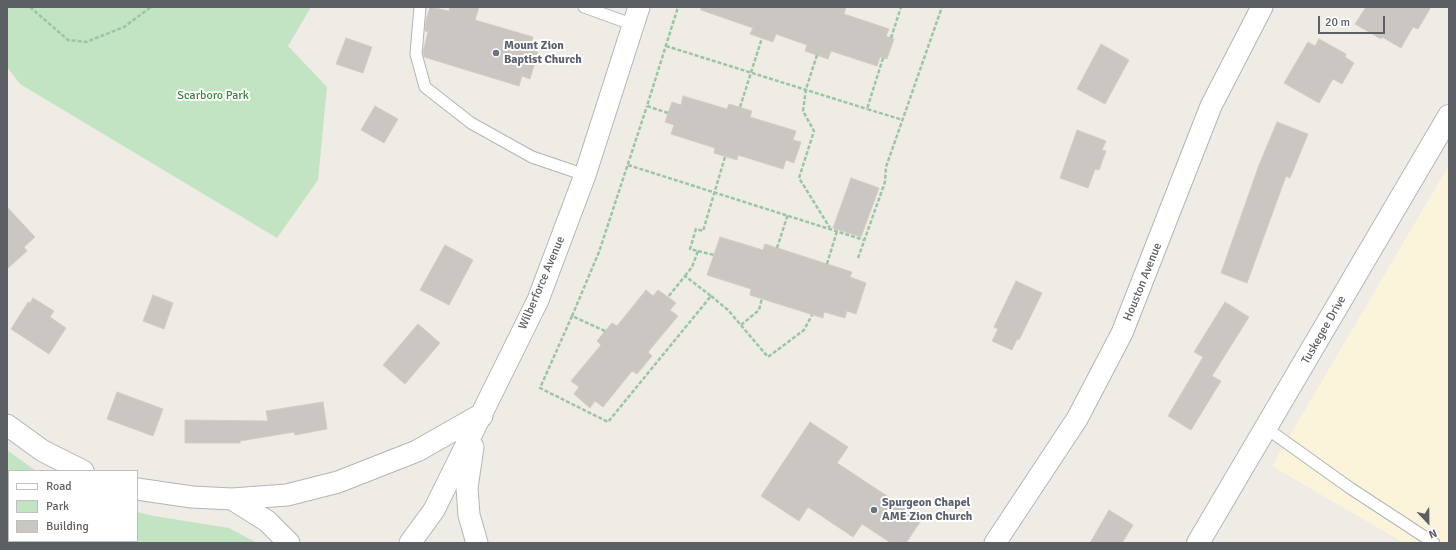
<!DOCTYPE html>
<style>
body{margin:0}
#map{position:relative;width:1456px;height:550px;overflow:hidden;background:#eeece5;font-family:Signika,sans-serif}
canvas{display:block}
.frame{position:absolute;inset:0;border:8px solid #5c6064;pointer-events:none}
.legend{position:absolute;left:8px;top:470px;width:130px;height:72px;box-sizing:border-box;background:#fff;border:1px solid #bebfc1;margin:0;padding:5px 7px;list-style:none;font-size:12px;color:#5c6064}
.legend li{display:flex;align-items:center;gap:8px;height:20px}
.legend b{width:20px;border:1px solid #bebfc1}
.north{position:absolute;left:1408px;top:502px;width:40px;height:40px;-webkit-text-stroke:3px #fff;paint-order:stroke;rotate:158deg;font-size:11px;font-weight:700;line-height:16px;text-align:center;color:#5c6064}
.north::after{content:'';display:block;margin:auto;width:14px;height:18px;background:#5c6064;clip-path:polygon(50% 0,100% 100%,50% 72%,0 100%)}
.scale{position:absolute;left:1318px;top:16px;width:67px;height:18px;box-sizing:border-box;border:2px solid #5c6064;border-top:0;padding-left:5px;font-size:12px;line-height:14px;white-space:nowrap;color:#5c6064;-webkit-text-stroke:3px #fff;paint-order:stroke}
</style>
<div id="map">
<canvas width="1456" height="550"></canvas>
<div class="frame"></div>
<ul class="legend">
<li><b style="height:5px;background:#fff"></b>Road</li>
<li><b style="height:11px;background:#c3e4c2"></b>Park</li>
<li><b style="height:11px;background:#cac6c2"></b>Building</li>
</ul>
<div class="north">N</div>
<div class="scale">20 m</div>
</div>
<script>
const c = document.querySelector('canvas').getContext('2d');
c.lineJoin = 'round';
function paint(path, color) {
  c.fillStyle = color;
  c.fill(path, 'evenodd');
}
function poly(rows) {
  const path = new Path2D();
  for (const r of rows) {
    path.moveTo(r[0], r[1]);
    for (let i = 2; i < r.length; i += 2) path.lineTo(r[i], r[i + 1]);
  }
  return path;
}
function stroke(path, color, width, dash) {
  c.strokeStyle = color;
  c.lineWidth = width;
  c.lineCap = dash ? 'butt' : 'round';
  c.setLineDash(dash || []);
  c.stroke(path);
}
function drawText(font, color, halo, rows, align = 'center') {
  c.font = font + ' Signika,sans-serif';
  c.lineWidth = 4;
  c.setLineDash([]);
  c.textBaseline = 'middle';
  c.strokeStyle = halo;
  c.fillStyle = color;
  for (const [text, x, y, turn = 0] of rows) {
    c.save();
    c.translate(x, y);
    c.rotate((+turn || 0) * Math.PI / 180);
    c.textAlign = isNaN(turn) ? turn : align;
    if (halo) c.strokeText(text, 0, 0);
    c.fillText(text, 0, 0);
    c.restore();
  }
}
paint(poly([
 [1449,165,1449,543,1404,543,1272,466]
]), '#fcf3db');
paint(poly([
 [7,7,311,7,288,46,327,87,318,180,277,238,20,84,7,67],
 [7,450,36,471,9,471,9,541,137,541,137,512,154,516,229,528,257,543,7,543]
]), '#c3e4c2');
const building = poly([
 [430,7,449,11,450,7,479,7,475,20,533,37,530,50,538,52,530,79,522,76,519,86,424,57,423,52,428,32,425,31,426,20,430,7],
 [701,7,846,7,844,14,889,29,886,36,894,39,887,59,880,57,877,66,831,51,828,59,805,51,807,45,776,34,773,42,750,34,753,28,701,10,701,7],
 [1366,7,1431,7,1418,29,1413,27,1401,48,1382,37,1381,39,1355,24,1366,7],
 [346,38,372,47,363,73,336,64,346,38],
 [1319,39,1346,54,1345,57,1354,63,1342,84,1333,79,1319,103,1284,83,1308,42,1315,46,1319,39],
 [1101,44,1129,60,1105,104,1077,89,1101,44],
 [683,96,727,109,729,104,752,111,750,117,796,131,793,140,801,142,794,163,786,160,783,169,738,155,737,160,714,153,715,148,671,134,674,125,665,122,672,102,681,105,683,96],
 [375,106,398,119,384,143,361,130,375,106],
 [1277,122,1308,134,1290,178,1286,176,1247,283,1221,273,1259,165,1277,122],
 [1077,130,1106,141,1102,150,1106,151,1099,170,1095,169,1088,188,1060,178,1077,130],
 [851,178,879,188,861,237,833,228,851,178],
 [7,207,35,237,24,247,27,251,7,269,7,207],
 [720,237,763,250,765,244,852,272,850,277,866,283,856,314,847,311,845,318,824,312,823,318,750,295,751,289,707,275,720,237],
 [445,245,473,260,449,305,420,290,445,245],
 [1016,281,1042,293,1019,340,1017,339,1012,350,992,341,998,329,994,327,1016,281],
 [646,290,653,296,658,290,668,297,676,303,670,310,678,316,648,352,652,356,637,374,632,371,603,407,595,401,590,408,574,394,579,387,571,381,601,345,597,341,605,331,612,323,617,326,646,290],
 [153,295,173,303,164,329,143,321,153,295],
 [33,298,54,311,50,317,66,328,49,354,11,329,28,302,30,303,33,298],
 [1225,302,1249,317,1212,376,1221,381,1191,430,1168,416,1203,357,1194,352,1225,302],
 [418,324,440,343,405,384,383,365,418,324],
 [117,392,163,409,153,436,107,419,117,392],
 [323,402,327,429,295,435,294,432,240,441,240,443,185,443,185,420,268,421,266,411,323,402],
 [810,422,848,447,837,463,922,519,906,543,891,543,862,524,853,537,808,507,799,521,761,496,810,422],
 [1109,510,1133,525,1122,543,1090,543,1109,510]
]);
paint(building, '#cac6c2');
stroke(building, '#d3cdc3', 1);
const lane = poly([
 [420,7,416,54,425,87,471,123,532,157,585,175],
 [584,7,634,25],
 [1266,428,1350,488,1434,543]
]);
const street = poly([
 [7,425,43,451,83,471],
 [473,447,467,488,469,515,477,543],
 [137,489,192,497,232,499,287,495,338,482,417,451,482,414,482,416],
 [232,499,267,521,289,543],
 [410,543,434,510,538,300,585,175,639,7],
 [995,543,1077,419,1122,333,1211,106,1262,7]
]);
const secondary = poly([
 [1198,543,1449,116]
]);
stroke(lane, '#b2b5b9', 13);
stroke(street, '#b2b5b9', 23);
stroke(secondary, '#b3b7bb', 24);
stroke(poly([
 [30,7,68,40,86,42,124,27,151,7],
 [891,38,901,7],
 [666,46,867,109],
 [817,55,806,89,803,111,814,131,799,178,830,228],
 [883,58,867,109,903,120],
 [740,107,762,38],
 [668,113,647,106,678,7],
 [628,165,864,240],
 [777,248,788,214],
 [698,251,714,255],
 [858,258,885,182,886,167,942,7],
 [827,264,837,231],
 [685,276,692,267,698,251,690,249,696,229,703,231,725,157],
 [711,296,728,310,768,357,804,330,812,315],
 [572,316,540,388,608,422,711,296,685,276,668,297],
 [741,325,759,310,762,298],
 [605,331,572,316,599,252,647,106]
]), '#9cc5a6', 2.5, [4, 2]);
stroke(lane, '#fff', 11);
stroke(street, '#fff', 21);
stroke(secondary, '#fff', 22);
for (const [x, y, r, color] of [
 [496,53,4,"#6b7280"],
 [874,510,4,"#6b7280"]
]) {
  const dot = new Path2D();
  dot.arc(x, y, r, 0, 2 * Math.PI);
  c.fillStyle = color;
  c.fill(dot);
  stroke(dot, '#fff', 1.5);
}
drawText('bold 12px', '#5b616d', '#fff', [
 ["Mount Zion",504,46],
 ["Baptist Church",504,60],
 ["Spurgeon Chapel",882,503],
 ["AME Zion Church",882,517]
], 'left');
drawText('12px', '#3a863b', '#fff', [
 ["Scarboro Park",213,96]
]);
drawText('12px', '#5c6064', '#fff', [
 ["Houston Avenue",1143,282,-68],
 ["Wilberforce Avenue",542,283,-67],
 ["Tuskegee Drive",1324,330,-60]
]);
</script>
